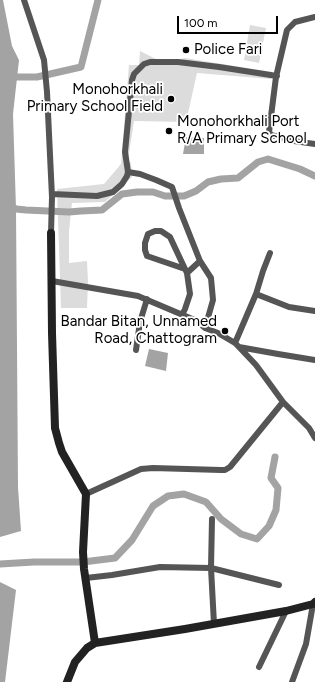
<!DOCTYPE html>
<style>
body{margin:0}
#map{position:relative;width:315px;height:682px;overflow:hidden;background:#fff;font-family:Figtree,sans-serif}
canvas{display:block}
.scale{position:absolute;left:177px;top:16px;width:101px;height:18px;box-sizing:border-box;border:2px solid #000;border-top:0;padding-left:5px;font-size:12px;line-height:14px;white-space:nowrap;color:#000;-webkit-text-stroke:3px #fff;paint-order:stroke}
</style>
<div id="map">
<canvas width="315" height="682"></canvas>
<div class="scale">100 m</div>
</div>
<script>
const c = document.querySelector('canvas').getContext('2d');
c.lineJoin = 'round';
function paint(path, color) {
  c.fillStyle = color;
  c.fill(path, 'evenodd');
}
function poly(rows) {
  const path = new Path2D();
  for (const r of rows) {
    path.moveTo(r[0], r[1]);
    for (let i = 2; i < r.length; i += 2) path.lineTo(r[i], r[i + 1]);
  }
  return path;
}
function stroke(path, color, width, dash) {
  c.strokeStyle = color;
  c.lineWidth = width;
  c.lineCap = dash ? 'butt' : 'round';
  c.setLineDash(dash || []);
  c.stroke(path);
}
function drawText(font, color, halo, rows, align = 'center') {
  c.font = font + ' Figtree,sans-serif';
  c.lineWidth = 3.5;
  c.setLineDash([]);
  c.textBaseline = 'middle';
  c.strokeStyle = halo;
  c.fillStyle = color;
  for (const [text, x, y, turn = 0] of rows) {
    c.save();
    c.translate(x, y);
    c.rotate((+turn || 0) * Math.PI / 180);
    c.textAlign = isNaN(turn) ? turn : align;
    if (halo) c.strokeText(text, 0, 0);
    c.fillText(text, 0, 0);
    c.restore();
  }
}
paint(poly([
 [250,25,266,28,259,63,244,60],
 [140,51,160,61,176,60,185,58,272,72,271,79,197,73,186,122,134,121,128,160,131,163,132,177,105,202,72,203,69,231,69,263,87,261,88,282,87,308,61,308,57,189,104,184,121,164,129,65,139,65]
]), '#dcdcdc');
paint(poly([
 [0,0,3,0,12,46,19,60,13,114,16,209,18,487,21,531,0,537],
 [186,137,204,138,204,154,183,154],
 [149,349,168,353,166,371,145,366],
 [0,582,16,590,5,682,0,682]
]), '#a3a3a3');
stroke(poly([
 [0,75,17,77,37,77,81,67,98,0],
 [0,199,16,209,26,210,69,212,81,211,102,210,122,194,137,192,153,192,165,196,184,196,196,191,208,182,221,179,238,178,258,162,268,159,300,169,315,176],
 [0,564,34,562,83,562,115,558,132,540,153,506,168,496,184,494,206,502,221,519,241,534,257,539,269,526,276,510,278,488,271,478,275,457]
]), '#a3a3a3', 7);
stroke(poly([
 [24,0,44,60,47,92,52,197,51,233],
 [315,17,295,22,287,30,276,77,269,132,271,135,294,141,315,144],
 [128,172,140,174,156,180,172,187,179,208,200,261,211,278,213,300,205,328],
 [52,194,97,196,113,192,122,184,127,176,128,172,125,152,132,80,134,74,144,64,150,62,178,62,219,67,277,76],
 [185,269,147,256,145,250,145,243,148,234,155,231,161,231,170,237,185,269,187,273],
 [52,281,138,296,197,321,205,328,218,333,235,343,239,347,256,365,283,402],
 [256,294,289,307,315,311],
 [182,315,185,309,190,294,187,273,200,261],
 [235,343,256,294,263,271,270,253],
 [239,347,278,354,315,360],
 [136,350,140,322,147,299],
 [86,494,141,469,153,468,221,470,225,470,230,467,283,402,309,428,315,438],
 [212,519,211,568,214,624],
 [86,578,112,575,160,567,211,568,279,585],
 [259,667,286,611],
 [292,682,306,644,313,604]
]), '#555', 6);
stroke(poly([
 [51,233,52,333,55,428,59,443,62,452,86,494,83,552,84,569,95,643],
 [67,682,75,662,87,648,95,643,185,629,286,611,313,604,315,602]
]), '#222', 8);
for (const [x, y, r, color] of [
 [186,50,4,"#000"],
 [171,99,4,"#000"],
 [169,131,4,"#000"],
 [225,331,4,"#000"]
]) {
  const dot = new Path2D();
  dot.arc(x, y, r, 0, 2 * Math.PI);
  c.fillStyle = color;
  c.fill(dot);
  stroke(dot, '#fff', 1.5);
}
drawText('15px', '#000', '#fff', [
 ["Police Fari",194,50],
 ["Monohorkhali",163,90,"right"],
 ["Primary School Field",163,107,"right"],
 ["Monohorkhali Port",177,122],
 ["R/A Primary School",177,139],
 ["Bandar Bitan, Unnamed",217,322,"right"],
 ["Road, Chattogram",217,339,"right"]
], 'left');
</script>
